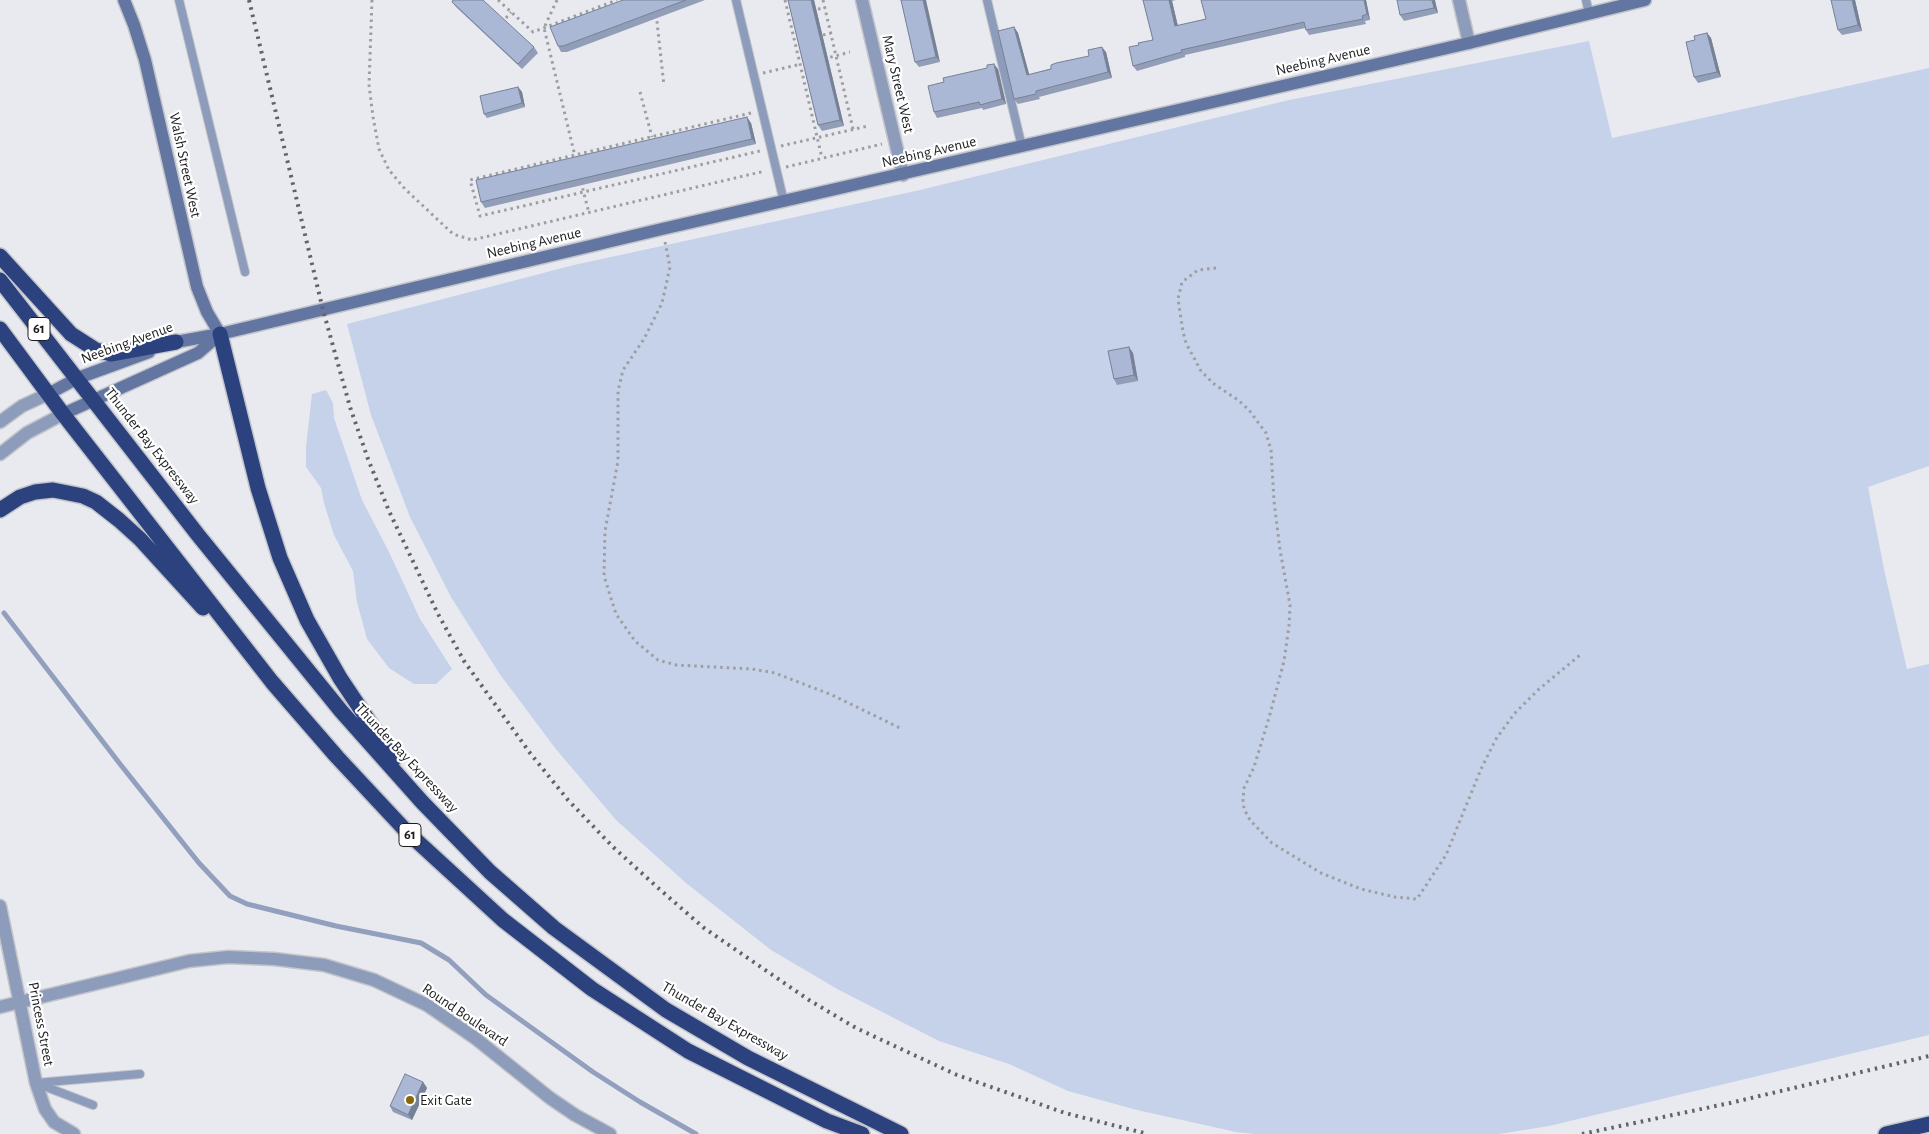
<!DOCTYPE html>
<style>
body{margin:0}
canvas{display:block;background:#e8eaf0}
</style>
<canvas width="1929" height="1134"></canvas>
<script>
const c = document.querySelector('canvas').getContext('2d');
c.lineJoin = 'round';
function paint(path, color) {
  c.fillStyle = color;
  c.fill(path, 'evenodd');
}
function poly(rows) {
  const path = new Path2D();
  for (const r of rows) {
    path.moveTo(r[0], r[1]);
    for (let i = 2; i < r.length; i += 2) path.lineTo(r[i], r[i + 1]);
  }
  return path;
}
function stroke(path, color, width, dash) {
  c.strokeStyle = color;
  c.lineWidth = width;
  c.lineCap = dash ? 'butt' : 'round';
  c.setLineDash(dash || []);
  c.stroke(path);
}
function drawText(font, color, halo, rows, align = 'center') {
  c.font = font + ' "Alegreya Sans",sans-serif';
  c.lineWidth = 4.5;
  c.setLineDash([]);
  c.textBaseline = 'middle';
  c.strokeStyle = halo;
  c.fillStyle = color;
  for (const [text, x, y, turn = 0] of rows) {
    c.save();
    c.translate(x, y);
    c.rotate((+turn || 0) * Math.PI / 180);
    c.textAlign = isNaN(turn) ? turn : align;
    if (halo) c.strokeText(text, 0, 0);
    c.fillText(text, 0, 0);
    c.restore();
  }
}
paint(poly([
 [1589,41,1612,138,1929,68,1929,466,1868,487,1885,574,1907,669,1929,664,1929,1035,1549,1126,1499,1134,1255,1134,1236,1132,1137,1110,1068,1091,1009,1064,939,1041,839,990,771,950,686,883,616,820,555,748,499,673,451,597,410,517,371,415,347,324,574,265,920,190,1289,100],
 [326,390,333,403,334,418,362,500,389,552,420,619,452,669,436,684,414,684,389,668,367,639,357,602,353,571,334,535,324,503,321,488,306,467,306,447,312,394]
]), '#c6d1ea');
stroke(poly([
 [4,613,120,764,199,863,230,896,247,904,336,926,421,943,449,960,486,995,593,1072,640,1102,696,1134]
]), '#929fbd', 5);
const lane = poly([
 [179,0,245,272],
 [736,0,784,202],
 [987,0,1022,147],
 [1586,0,1589,13],
 [93,1105,36,1083,140,1074]
]);
const street = poly([
 [862,0,903,175],
 [1459,0,1469,43],
 [0,422,22,406,48,394],
 [0,454,27,433,63,414],
 [0,906,36,1083,45,1109,54,1122,74,1134],
 [0,1007,189,961,228,957,274,959,324,965,374,980,427,1005,475,1038,550,1098,575,1115,610,1134]
]);
const secondary = poly([
 [124,0,134,25,145,60,197,287,207,312,220,334],
 [167,345,176,342,220,334,662,229,1469,43,1645,0],
 [48,394,78,378,149,352],
 [63,414,198,353,220,334]
]);
const highway = poly([
 [0,256,71,334,96,350,111,354,176,342],
 [0,280,198,535,341,711,422,802,490,872,554,928,666,1010,748,1058,901,1134],
 [0,329,63,414,272,682,337,757,407,832,503,920,592,989,688,1051,827,1121,862,1134],
 [220,334,258,488,280,558,307,620,340,678,394,759],
 [0,510,20,497,35,492,53,490,83,496,96,502,119,520,140,539,203,608],
 [1886,1134,1929,1124]
]);
stroke(lane, '#c3c5ca', 10);
stroke(street, '#c3c5ca', 15);
stroke(secondary, '#c3c5ca', 15);
stroke(highway, '#c3c5ca', 18);
stroke(poly([
 [372,0,369,85,373,117,379,149,389,170,405,189,453,234,472,240,765,171],
 [498,0,533,32,617,0],
 [557,0,544,28,575,156],
 [785,0,822,158],
 [823,0,853,129],
 [818,9,825,8],
 [655,15,657,22,664,86],
 [506,18,511,12],
 [823,35,831,33],
 [824,59,850,52],
 [763,73,801,64],
 [640,92,652,137],
 [751,113,470,180,480,216,760,151],
 [781,146,868,126],
 [786,167,882,144],
 [581,182,589,213],
 [665,242,670,267,662,303,644,339,623,370,618,391,618,461,605,531,604,576,616,614,635,641,658,660,676,665,752,669,775,673,832,695,900,728],
 [1216,268,1198,270,1182,282,1178,299,1183,332,1186,343,1201,371,1214,384,1238,400,1249,410,1266,433,1271,450,1274,501,1280,550,1290,605,1289,626,1284,661,1269,718,1254,767,1244,788,1243,800,1244,809,1250,820,1272,843,1321,873,1361,889,1395,897,1417,899,1446,855,1481,769,1496,739,1514,714,1538,690,1580,655]
]), '#9c9ea2', 3, [2.5, 4]);
stroke(lane, '#8e9cbb', 8);
stroke(street, '#8e9cbb', 12);
stroke(secondary, '#6376a2', 12);
stroke(highway, '#2b427f', 15);
stroke(poly([
 [249,0,323,310,350,407,368,459,389,511,438,614,464,661,530,753,568,800,613,847,657,887,704,928,809,1000,856,1028,957,1075,1065,1113,1148,1134],
 [1582,1134,1730,1103,1929,1056]
]), '#616366', 4, [2.5, 5]);
paint(poly([
 [623,0,705,0,567,52,561,52,558,46],
 [788,0,814,0,844,126,822,131,818,125],
 [901,0,940,62,919,67,915,62],
 [1143,0,1176,0,1172,1,1178,26,1206,19,1201,0,1366,0,1370,20,1365,21,1366,24,1309,35,1306,30,1305,28,1185,55,1185,57,1137,71,1133,66,1139,45,1153,40],
 [1434,0,1438,13,1404,21,1400,15],
 [1855,0,1862,31,1842,35,1838,30],
 [452,2,534,47,538,53,522,69,456,7],
 [1014,27,1018,33,1029,75,1106,52,1112,78,1039,97,1040,99,1018,104,1014,99],
 [1707,33,1711,38,1721,77,1698,83,1694,77,1695,40],
 [998,69,1006,104,983,110,982,108,937,118,934,112,944,82],
 [518,87,522,92,525,107,487,118,484,114],
 [751,123,756,144,485,208,481,202],
 [1133,353,1138,381,1117,385,1114,379],
 [423,1082,427,1088,412,1120,393,1112,390,1106]
]), '#929eb8');
paint(poly([
 [811,0,814,0,844,126,840,120],
 [923,0,926,0,940,62,936,57],
 [1169,0,1171,0,1172,1,1179,31,1175,26],
 [1364,0,1366,0,1370,20,1367,14],
 [1432,0,1435,0,1438,13,1434,8],
 [1852,0,1855,0,1862,31,1858,25],
 [1014,27,1018,33,1031,81,1027,75],
 [1707,33,1711,38,1721,77,1717,72],
 [1102,47,1106,52,1112,78,1108,72],
 [994,64,998,69,1006,104,1002,99],
 [518,87,522,92,525,107,522,103],
 [747,117,751,123,756,144,752,139],
 [1129,347,1133,353,1138,381,1134,375],
 [423,1082,427,1088,412,1120,408,1115]
]), '#778196');
const building = poly([
 [453,0,483,0,534,47,518,64,452,2,453,0],
 [623,0,686,0,563,46,558,46,550,27,623,0],
 [788,0,811,0,840,120,818,125,788,0],
 [901,0,923,0,936,57,915,62,901,0],
 [1143,0,1169,0,1175,26,1206,19,1201,0,1364,0,1367,14,1362,16,1363,19,1306,30,1304,22,1181,50,1182,52,1133,66,1129,47,1139,45,1138,43,1153,40,1143,0],
 [1397,0,1432,0,1434,8,1400,15,1397,0],
 [1831,0,1852,0,1858,25,1838,30,1831,0],
 [1014,27,1027,75,1051,69,1051,65,1056,63,1089,56,1088,50,1102,47,1108,72,1036,91,1036,94,1014,99,998,31,1014,27],
 [1707,33,1717,72,1694,77,1686,42,1695,40,1694,36,1707,33],
 [994,64,1002,99,980,105,979,102,934,112,928,86,944,82,943,78,987,68,987,65,994,64],
 [518,87,522,103,484,114,480,96,518,87],
 [747,117,752,139,481,202,476,180,747,117],
 [1129,347,1134,375,1114,379,1108,351,1129,347],
 [405,1074,423,1082,408,1115,390,1106,405,1074]
]);
paint(building, '#aab8d6');
stroke(building, '#778196', 1);
for (const [x, y, r, color] of [
 [410,1100,5,"#896704"]
]) {
  const dot = new Path2D();
  dot.arc(x, y, r, 0, 2 * Math.PI);
  c.fillStyle = color;
  c.fill(dot);
  stroke(dot, '#fff', 2);
}
for (const [x, y, w] of [
 [39,329,22],
 [410,835,22]
]) {
  const box = new Path2D();
  box.roundRect(x - w / 2, y - 11.5, w, 23, 4);
  c.fillStyle = '#fff';
  c.fill(box);
  stroke(box, '#1c1d1f', 1);
}
drawText('bold 14px', '#1c1d1f', null, [
 ["61",39,329],
 ["61",410,835]
]);
drawText('15px', '#1c1d1f', '#fff', [
 ["Neebing Avenue",1323,60,-13],
 ["Mary Street West",898,84,77],
 ["Neebing Avenue",929,152,-13],
 ["Walsh Street West",185,165,78],
 ["Neebing Avenue",534,243,-13],
 ["Neebing Avenue",127,343,-20],
 ["Thunder Bay Expressway",152,446,52],
 ["Thunder Bay Expressway",407,758,47],
 ["Round Boulevard",465,1015,34],
 ["Thunder Bay Expressway",725,1021,30],
 ["Princess Street",41,1024,79]
]);
drawText('15px', '#1c1d1f', '#fff', [
 ["Exit Gate",420,1100]
], 'left');
</script>
